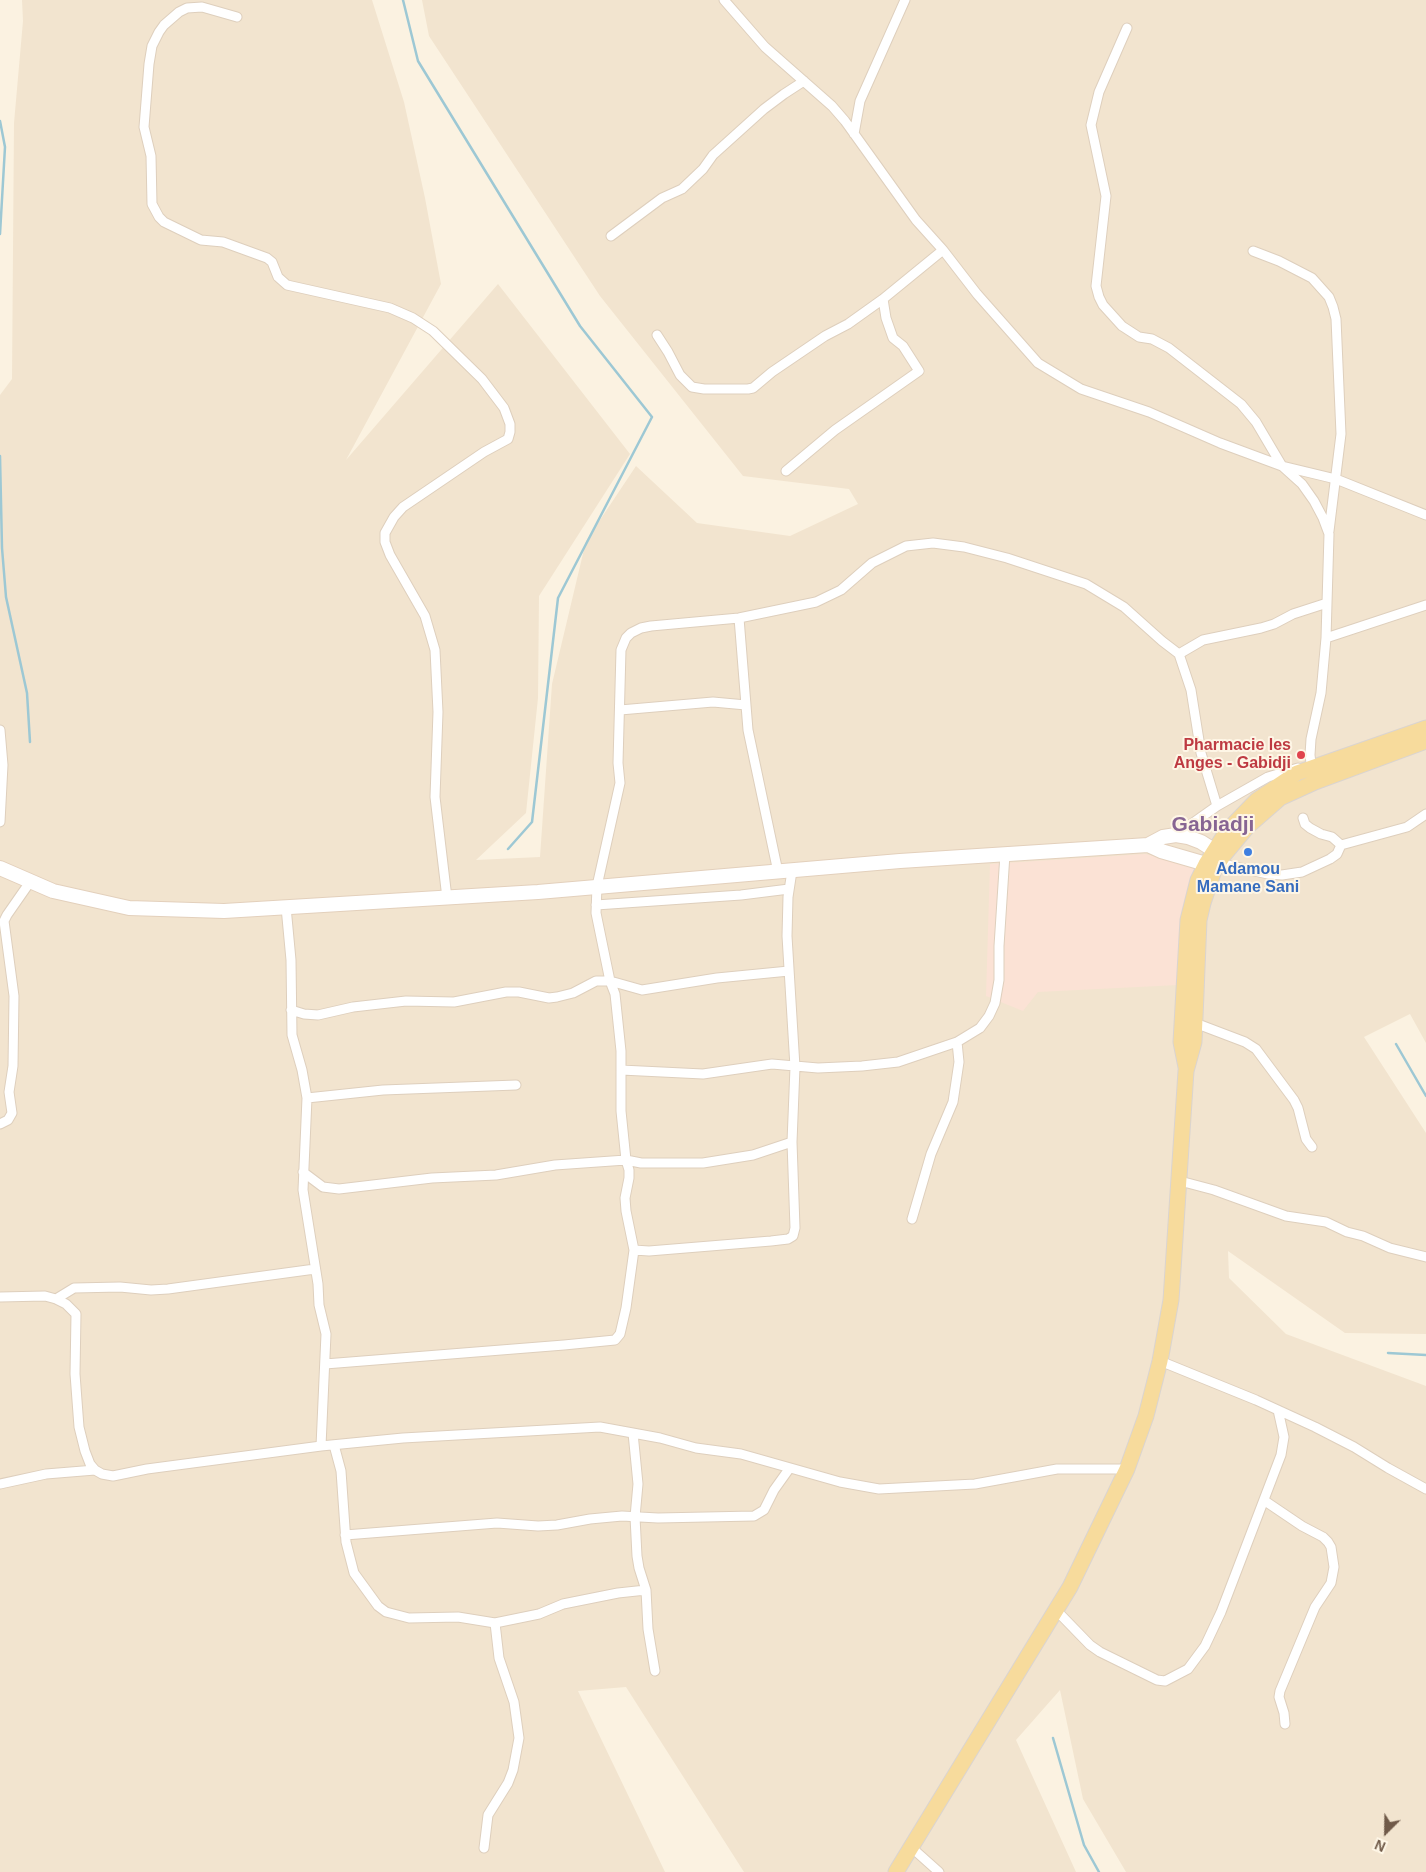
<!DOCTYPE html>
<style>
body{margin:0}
#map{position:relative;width:1426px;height:1872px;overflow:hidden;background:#fbf2e1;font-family:Helvetica,sans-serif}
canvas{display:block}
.north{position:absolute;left:1361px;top:1807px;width:50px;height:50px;-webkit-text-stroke:4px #fef6e6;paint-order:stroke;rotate:203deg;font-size:14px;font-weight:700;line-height:20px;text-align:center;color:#705a49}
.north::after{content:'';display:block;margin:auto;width:18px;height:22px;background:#705a49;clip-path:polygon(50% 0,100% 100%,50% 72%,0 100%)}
</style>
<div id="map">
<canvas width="1426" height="1872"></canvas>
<div class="north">N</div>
</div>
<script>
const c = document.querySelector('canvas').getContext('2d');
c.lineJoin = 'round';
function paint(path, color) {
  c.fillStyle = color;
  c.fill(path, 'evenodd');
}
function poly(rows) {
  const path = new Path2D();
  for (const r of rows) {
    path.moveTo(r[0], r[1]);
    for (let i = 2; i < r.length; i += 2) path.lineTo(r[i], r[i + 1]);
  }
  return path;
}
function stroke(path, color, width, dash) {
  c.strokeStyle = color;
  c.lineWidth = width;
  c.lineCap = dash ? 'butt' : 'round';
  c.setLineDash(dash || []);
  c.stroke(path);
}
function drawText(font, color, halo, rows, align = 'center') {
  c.font = font + ' Helvetica,sans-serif';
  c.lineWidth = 4;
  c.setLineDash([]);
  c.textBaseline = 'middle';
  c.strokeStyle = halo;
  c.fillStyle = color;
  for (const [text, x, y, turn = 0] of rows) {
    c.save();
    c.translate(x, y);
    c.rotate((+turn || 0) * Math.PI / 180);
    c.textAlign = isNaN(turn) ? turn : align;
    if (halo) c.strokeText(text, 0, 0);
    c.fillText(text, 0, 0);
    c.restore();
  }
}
paint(poly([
 [22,0,372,0,404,102,425,198,441,284,346,460,498,284,630,454,539,596,538,698,526,813,476,860,540,857,552,684,586,541,636,466,697,523,790,536,858,504,849,489,743,476,600,296,429,36,422,0,1426,0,1426,1043,1410,1014,1364,1037,1426,1133,1426,1334,1345,1333,1228,1251,1229,1278,1286,1334,1426,1386,1426,1872,1126,1872,1083,1799,1060,1690,1016,1740,1076,1872,744,1872,626,1687,578,1691,665,1872,0,1872,0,395,12,379,14,123,23,21]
]), '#f2e4cf');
paint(poly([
 [1145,854,1196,866,1178,985,1038,992,1023,1011,986,996,990,864]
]), '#fbe2d5');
stroke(poly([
 [403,0,418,61,580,326,652,417,558,598,532,822,508,849],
 [0,121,5,147,0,234],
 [0,456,2,548,6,597,27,693,30,742],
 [1396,1044,1426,1096],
 [1388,1353,1426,1355],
 [1053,1738,1084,1845,1099,1872]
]), '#9dc8d4', 2.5);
const street = poly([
 [724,0,765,47,832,106,845,121,916,220,943,250,977,294,1038,363,1081,389,1149,412,1220,443,1282,466,1302,484,1314,501,1323,518,1329,534,1326,638,1321,693,1311,739,1310,755,1312,772],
 [237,17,202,7,187,8,179,12,164,25,159,32,152,46,149,64,144,127,151,156,152,204,159,217,164,222,201,240,223,242,267,258,272,262,278,277,287,285,390,308,413,318,433,331,482,379,504,408,510,424,510,432,508,439,484,452,403,507,394,517,385,533,385,542,390,555,425,616,435,650,438,712,435,797,447,898],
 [1127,28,1099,92,1091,125,1106,196,1096,286,1099,297,1103,305,1122,326,1139,337,1152,339,1169,348,1241,404,1256,422,1282,466,1336,479,1426,515],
 [854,134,860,101,905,0],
 [611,236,662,198,682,189,703,169,713,155,764,109,784,94,804,81],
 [1253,251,1279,261,1312,278,1329,297,1333,307,1336,319,1341,434,1329,531],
 [657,335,668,352,680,375,692,387,704,389,748,389,753,388,772,372,825,336,848,324,883,299],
 [786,471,835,430,919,371,903,346,893,338,886,318,883,299,943,250],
 [739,618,748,730,778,872],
 [1326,638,1426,605],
 [1179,654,1203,640,1261,628,1274,624,1293,614,1327,603],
 [620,710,713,702,746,705],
 [0,730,3,765,0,822],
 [1303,818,1305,824,1310,828,1321,834,1332,837,1341,845],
 [1176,835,1217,806,1268,777,1298,768],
 [1218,863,1268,874,1282,875,1302,872,1330,859,1337,854,1341,845,1407,827,1426,814],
 [596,905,741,895,789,889],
 [286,907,291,960,292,1035,302,1070,307,1098,303,1190,318,1284,319,1305,326,1334,321,1446],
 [789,971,717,978,642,990,610,981,596,913,597,886,620,783,618,763,621,650,626,638,631,633,641,628,651,626,739,618,816,602,841,590,872,563,906,546,933,543,964,547,1007,558,1086,584,1124,607,1162,641,1179,654,1191,690,1201,753,1217,806],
 [291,1010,304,1014,318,1015,353,1007,406,1001,454,1002,506,992,519,992,549,998,557,997,573,993,596,981,610,981,615,994,621,1051,621,1111,626,1160,555,1165,496,1175,432,1178,339,1189,323,1187,303,1172],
 [1195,1023,1245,1042,1256,1049,1294,1100,1298,1108,1306,1139,1312,1147],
 [621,1070,703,1074,772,1064,818,1068,862,1066,898,1062,957,1042,980,1028,989,1016,995,1003,999,980,999,946,1005,854],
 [307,1098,383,1090,516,1085],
 [0,1124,8,1120,12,1113,9,1092,13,1066,14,996,4,921,7,915,30,882],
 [1180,1181,1214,1190,1286,1216,1326,1222,1347,1232,1363,1236,1390,1248,1426,1257],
 [912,1219,931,1154,953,1102,959,1062,957,1042],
 [634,1250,649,1251,771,1241,788,1239,793,1236,795,1228,792,1142,795,1067,787,936,788,897,792,871],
 [0,1297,45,1296,56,1299,66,1304,76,1314,75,1374,79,1427,85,1451,90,1464,95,1470,102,1474,113,1476,147,1469,321,1446,403,1438,600,1427,660,1438,696,1448,741,1454,840,1482,879,1489,975,1484,1057,1469,1127,1469],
 [56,1299,74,1288,120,1287,151,1290,168,1289,315,1269],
 [1160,1361,1256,1400,1315,1427,1354,1447,1388,1468,1426,1489],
 [325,1364,564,1345,615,1340,620,1334,626,1308,634,1250,626,1211,625,1198,629,1178,629,1170,626,1160,641,1163,703,1163,753,1155,792,1142],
 [633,1433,638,1484,635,1517,637,1556,639,1568,646,1590,648,1629,655,1671],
 [334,1445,341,1471,346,1542,354,1573,378,1606,386,1612,409,1618,458,1617,495,1623,539,1614,563,1604,618,1593,646,1590],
 [0,1484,46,1474,95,1470],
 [1265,1501,1302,1526,1323,1537,1328,1542,1331,1547,1334,1567,1331,1583,1315,1607,1280,1691,1279,1697,1284,1713,1285,1724],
 [345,1535,497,1523,538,1526,557,1525,590,1519,622,1516,658,1518,754,1516,764,1510,774,1490,789,1469],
 [1056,1610,1090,1645,1100,1652,1157,1680,1165,1681,1188,1669,1205,1646,1221,1612,1281,1455,1284,1437,1278,1410],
 [911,1847,939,1872],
 [484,1848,488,1815,508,1783,513,1770,519,1738,514,1702,499,1658,495,1623]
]);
const secondary = poly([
 [1148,845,1161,851,1206,864,1214,870],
 [0,868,53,891,129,908,224,911,538,892,900,861,1148,845,1163,837,1176,835,1188,837,1201,842,1223,856]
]);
const primary = poly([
 [1186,1067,1181,1042,1188,920,1198,880,1206,864,1227,831,1257,800,1297,773,1426,728],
 [896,1872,1070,1587,1127,1469,1146,1416,1160,1361,1171,1300,1186,1071,1194,1042,1199,920,1203,903,1214,870,1223,856,1248,826,1280,798,1315,782,1426,741]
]);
stroke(street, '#decfbd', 11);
stroke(secondary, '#e3d0bc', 16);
stroke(primary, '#dad4d0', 17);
stroke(street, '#fff', 9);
stroke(secondary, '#fff', 14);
stroke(primary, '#f7db9c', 15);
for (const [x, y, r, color] of [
 [1301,755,5,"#e0444e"],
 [1248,852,5,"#3f7fe0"]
]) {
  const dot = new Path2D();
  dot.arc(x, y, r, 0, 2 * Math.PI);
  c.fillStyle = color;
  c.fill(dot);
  stroke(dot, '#fef6e6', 2);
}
drawText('bold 16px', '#be3a42', '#fef6e6', [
 ["Pharmacie les",1291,746],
 ["Anges - Gabidji",1291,764]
], 'right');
drawText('bold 16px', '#366cbe', '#fef6e6', [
 ["Adamou",1248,870],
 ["Mamane Sani",1248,888]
]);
drawText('bold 21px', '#876593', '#fef6e6', [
 ["Gabiadji",1213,825]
]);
</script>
